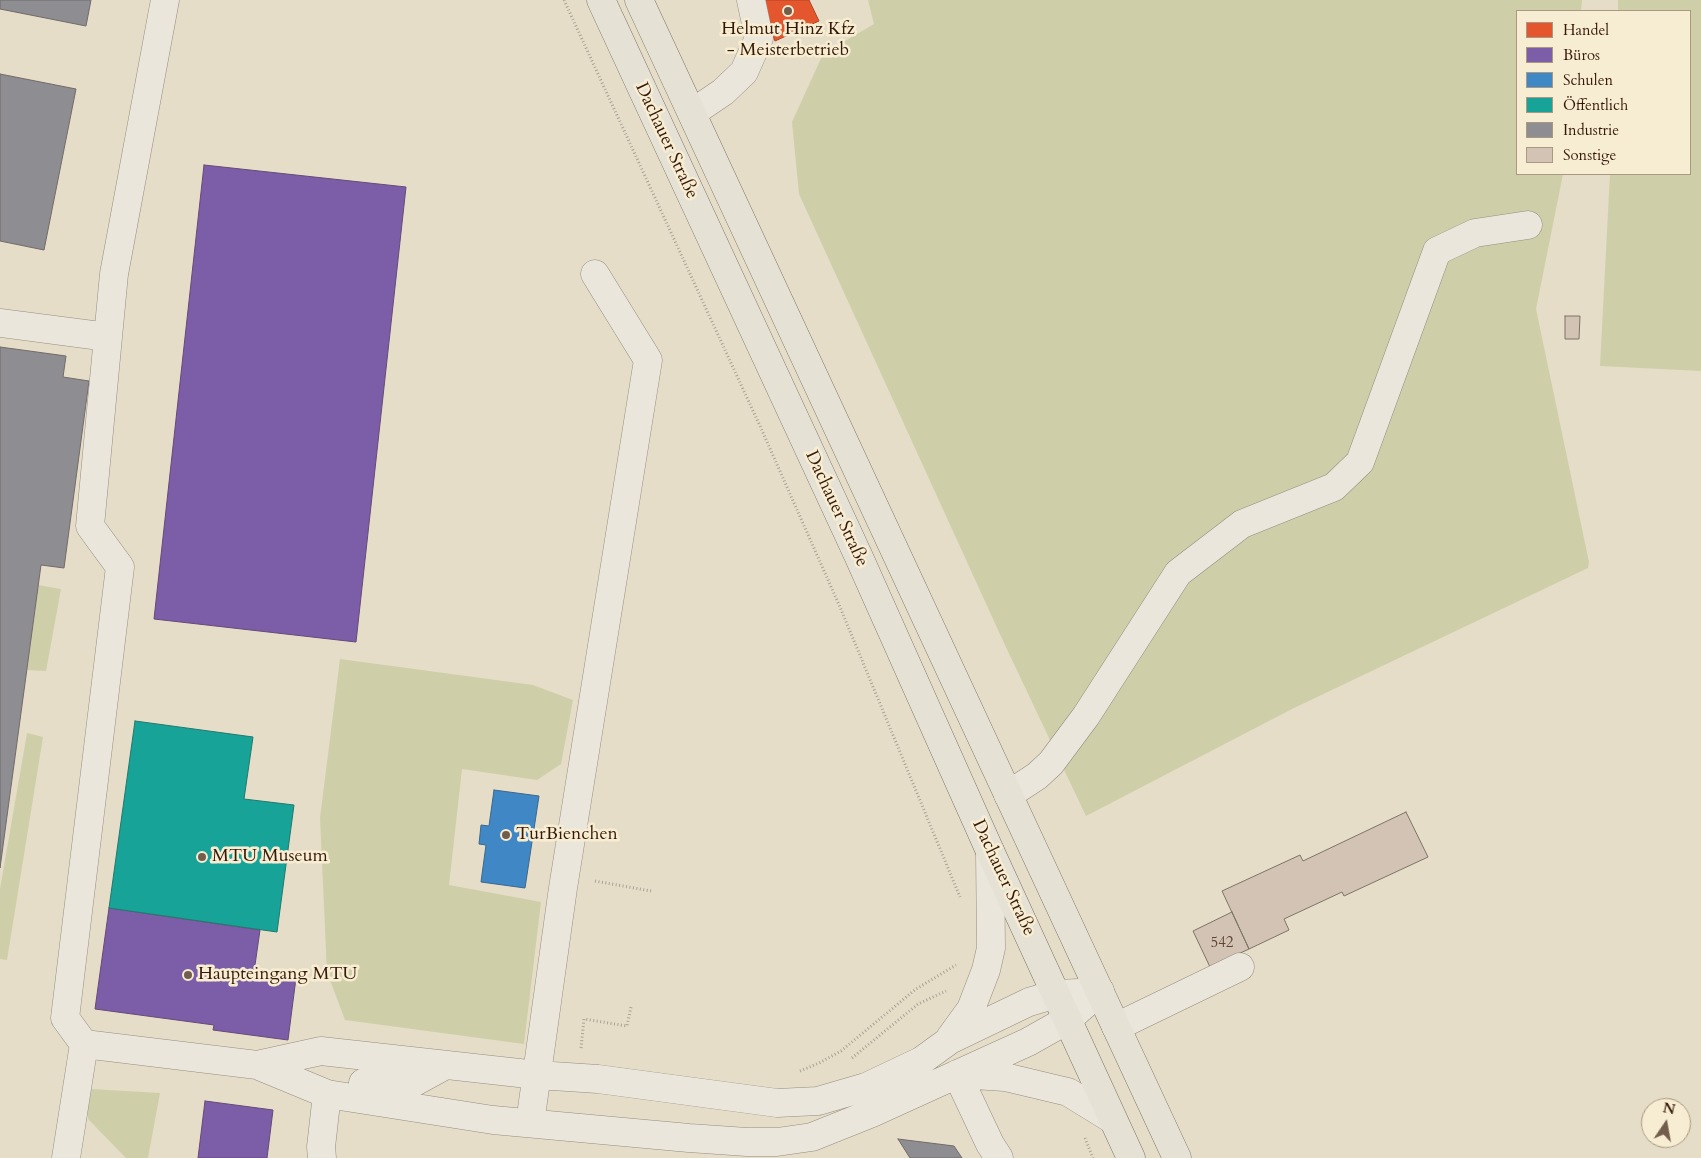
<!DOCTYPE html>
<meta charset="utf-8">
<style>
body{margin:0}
#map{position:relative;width:1701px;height:1158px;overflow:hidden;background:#e5ddc7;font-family:Cardo,serif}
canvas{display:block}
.legend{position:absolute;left:1516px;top:10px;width:175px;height:165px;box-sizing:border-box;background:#f7edd2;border:1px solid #aa9882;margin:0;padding:6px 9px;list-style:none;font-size:15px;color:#361809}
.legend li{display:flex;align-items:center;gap:10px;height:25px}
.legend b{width:25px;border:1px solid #aa9882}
.north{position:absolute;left:1641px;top:1098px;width:50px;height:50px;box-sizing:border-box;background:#f7edd2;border:1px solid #aa9882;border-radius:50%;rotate:12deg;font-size:14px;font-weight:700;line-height:20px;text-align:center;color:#361809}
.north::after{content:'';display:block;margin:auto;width:18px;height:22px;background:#735d4c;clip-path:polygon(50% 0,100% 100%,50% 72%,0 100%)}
</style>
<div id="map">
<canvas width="1701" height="1158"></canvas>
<ul class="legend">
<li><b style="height:14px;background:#e4572e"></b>Handel</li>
<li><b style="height:14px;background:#7b5ea7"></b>Büros</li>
<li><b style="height:14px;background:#3f88c5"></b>Schulen</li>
<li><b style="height:14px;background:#17a398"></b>Öffentlich</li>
<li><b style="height:14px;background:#8d8d92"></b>Industrie</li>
<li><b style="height:14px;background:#d3c3b4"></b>Sonstige</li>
</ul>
<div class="north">N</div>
</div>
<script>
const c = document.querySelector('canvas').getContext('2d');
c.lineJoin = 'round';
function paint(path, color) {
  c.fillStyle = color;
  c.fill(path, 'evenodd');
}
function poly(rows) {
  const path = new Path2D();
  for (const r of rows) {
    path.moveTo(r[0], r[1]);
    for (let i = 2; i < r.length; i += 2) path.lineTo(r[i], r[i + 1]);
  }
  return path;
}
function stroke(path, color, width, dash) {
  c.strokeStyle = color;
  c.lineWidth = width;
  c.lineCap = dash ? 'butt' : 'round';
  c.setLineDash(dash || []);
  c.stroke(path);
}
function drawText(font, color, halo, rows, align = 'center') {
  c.font = font + ' Cardo,serif';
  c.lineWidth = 5;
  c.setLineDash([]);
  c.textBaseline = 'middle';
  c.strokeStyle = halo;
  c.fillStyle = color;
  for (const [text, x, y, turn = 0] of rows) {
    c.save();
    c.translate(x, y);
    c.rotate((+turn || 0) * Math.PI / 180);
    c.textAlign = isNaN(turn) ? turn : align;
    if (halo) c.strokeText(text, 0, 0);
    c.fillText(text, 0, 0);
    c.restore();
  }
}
paint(poly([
 [868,0,1582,0,1581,11,1517,11,1517,174,1563,174,1536,309,1589,562,1588,568,1294,708,1086,816,1004,643,799,194,792,122,823,54,874,24],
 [1618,0,1701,0,1701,371,1600,366,1610,174,1690,174,1690,11,1618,11],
 [38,585,61,589,46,671,27,670],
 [340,659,533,685,573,700,561,764,537,780,462,769,449,885,541,902,524,1044,345,1020,327,972,320,818],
 [27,733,43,737,7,960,0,959,0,889],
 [91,1089,160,1093,148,1158,126,1158,88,1119,87,1096]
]), '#cecfa8');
const shops = poly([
 [757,0,809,0,819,21,775,41,757,0]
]);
paint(shops, '#e4572e');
stroke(shops, '#b04423', 1);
const offices = poly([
 [204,165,406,187,356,642,154,619,204,165],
 [109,908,260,930,254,972,296,978,288,1040,213,1030,214,1025,95,1009,109,908],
 [205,1101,273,1110,267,1158,198,1158,205,1101]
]);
paint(offices, '#7b5ea7');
stroke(offices, '#664978', 1);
const schools = poly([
 [494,790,539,796,525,888,481,882,486,845,479,844,481,825,489,826,494,790]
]);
paint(schools, '#3f88c5');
stroke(schools, '#3c668d', 1);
const public = poly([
 [135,721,253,737,244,799,294,805,277,932,109,908,135,721]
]);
paint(public, '#17a398');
stroke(public, '#20796d', 1);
const industry = poly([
 [0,0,91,0,86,26,0,9,0,0],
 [0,74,76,89,44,250,0,241,0,74],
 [0,347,66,356,63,377,89,381,64,568,41,565,0,868,0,347],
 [898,1139,954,1146,962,1158,910,1158,898,1139]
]);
paint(industry, '#8d8d92');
stroke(industry, '#736a69', 1);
const building = poly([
 [1565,316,1580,316,1579,339,1565,339,1565,316],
 [1406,812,1428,857,1344,896,1342,892,1284,919,1289,930,1249,949,1222,891,1300,855,1303,861,1406,812],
 [1232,912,1249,949,1210,967,1193,931,1232,912]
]);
paint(building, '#d3c3b4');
stroke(building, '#7c7367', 1);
const minor = poly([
 [692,113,723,92,744,72,759,38,751,0],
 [0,323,108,337],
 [1008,795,1037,776,1051,763,1086,716,1178,573,1242,524,1334,487,1360,462,1437,251,1475,233,1528,225],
 [1116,1027,1240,967],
 [950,1038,971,1009,986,970,991,948,990,851],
 [84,1044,65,1018,120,567,90,526,114,274,165,0],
 [257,1065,321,1051,537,1075,598,1079,777,1103,818,1101,866,1087,921,1061,950,1040,1029,1002,1056,994,1079,993],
 [957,1074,990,1144,999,1158],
 [958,1074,1005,1077,1068,1092,1112,1119],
 [363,1083,396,1086,411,1084,444,1066],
 [530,1123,563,888,648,360,595,274],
 [66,1158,84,1044,257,1065,327,1094,493,1120,689,1138,747,1142,777,1142,812,1137,872,1113,1028,1042,1067,1020,1100,991],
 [322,1158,321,1147,327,1094]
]);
const major = poly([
 [601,0,858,555,990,851,1131,1158],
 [639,0,1177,1158]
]);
stroke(minor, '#968d80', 29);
stroke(major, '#7c7367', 29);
stroke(poly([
 [564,0,760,426,840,607,960,897],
 [595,881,651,891],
 [581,1048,584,1019,627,1026,631,1007],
 [852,1058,918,1004,946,991],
 [800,1071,819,1063,841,1051,916,989,956,965],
 [1085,1138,1093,1158]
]), '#a8a297', 3, [1, 2.5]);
stroke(minor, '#eae6db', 28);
stroke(major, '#e6e1d5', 28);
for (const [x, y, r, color] of [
 [788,11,5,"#735d4c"],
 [506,835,5,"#735d4c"],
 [202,857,5,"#735d4c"],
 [188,975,5,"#735d4c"]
]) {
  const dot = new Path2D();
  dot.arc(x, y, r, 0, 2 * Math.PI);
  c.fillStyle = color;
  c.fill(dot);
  stroke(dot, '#f7edd2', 2);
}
drawText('15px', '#5d4334', null, [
 ["542",1222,944]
]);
drawText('18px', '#361809', '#f7edd2', [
 ["Helmut Hinz Kfz",788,30,"center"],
 ["- Meisterbetrieb",788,51,"center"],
 ["TurBienchen",516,835],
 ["MTU Museum",212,857],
 ["Haupteingang MTU",198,975]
], 'left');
drawText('18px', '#361809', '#f7edd2', [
 ["Dachauer Straße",666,141,65],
 ["Dachauer Straße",836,509,65],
 ["Dachauer Straße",1003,878,65]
]);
</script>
